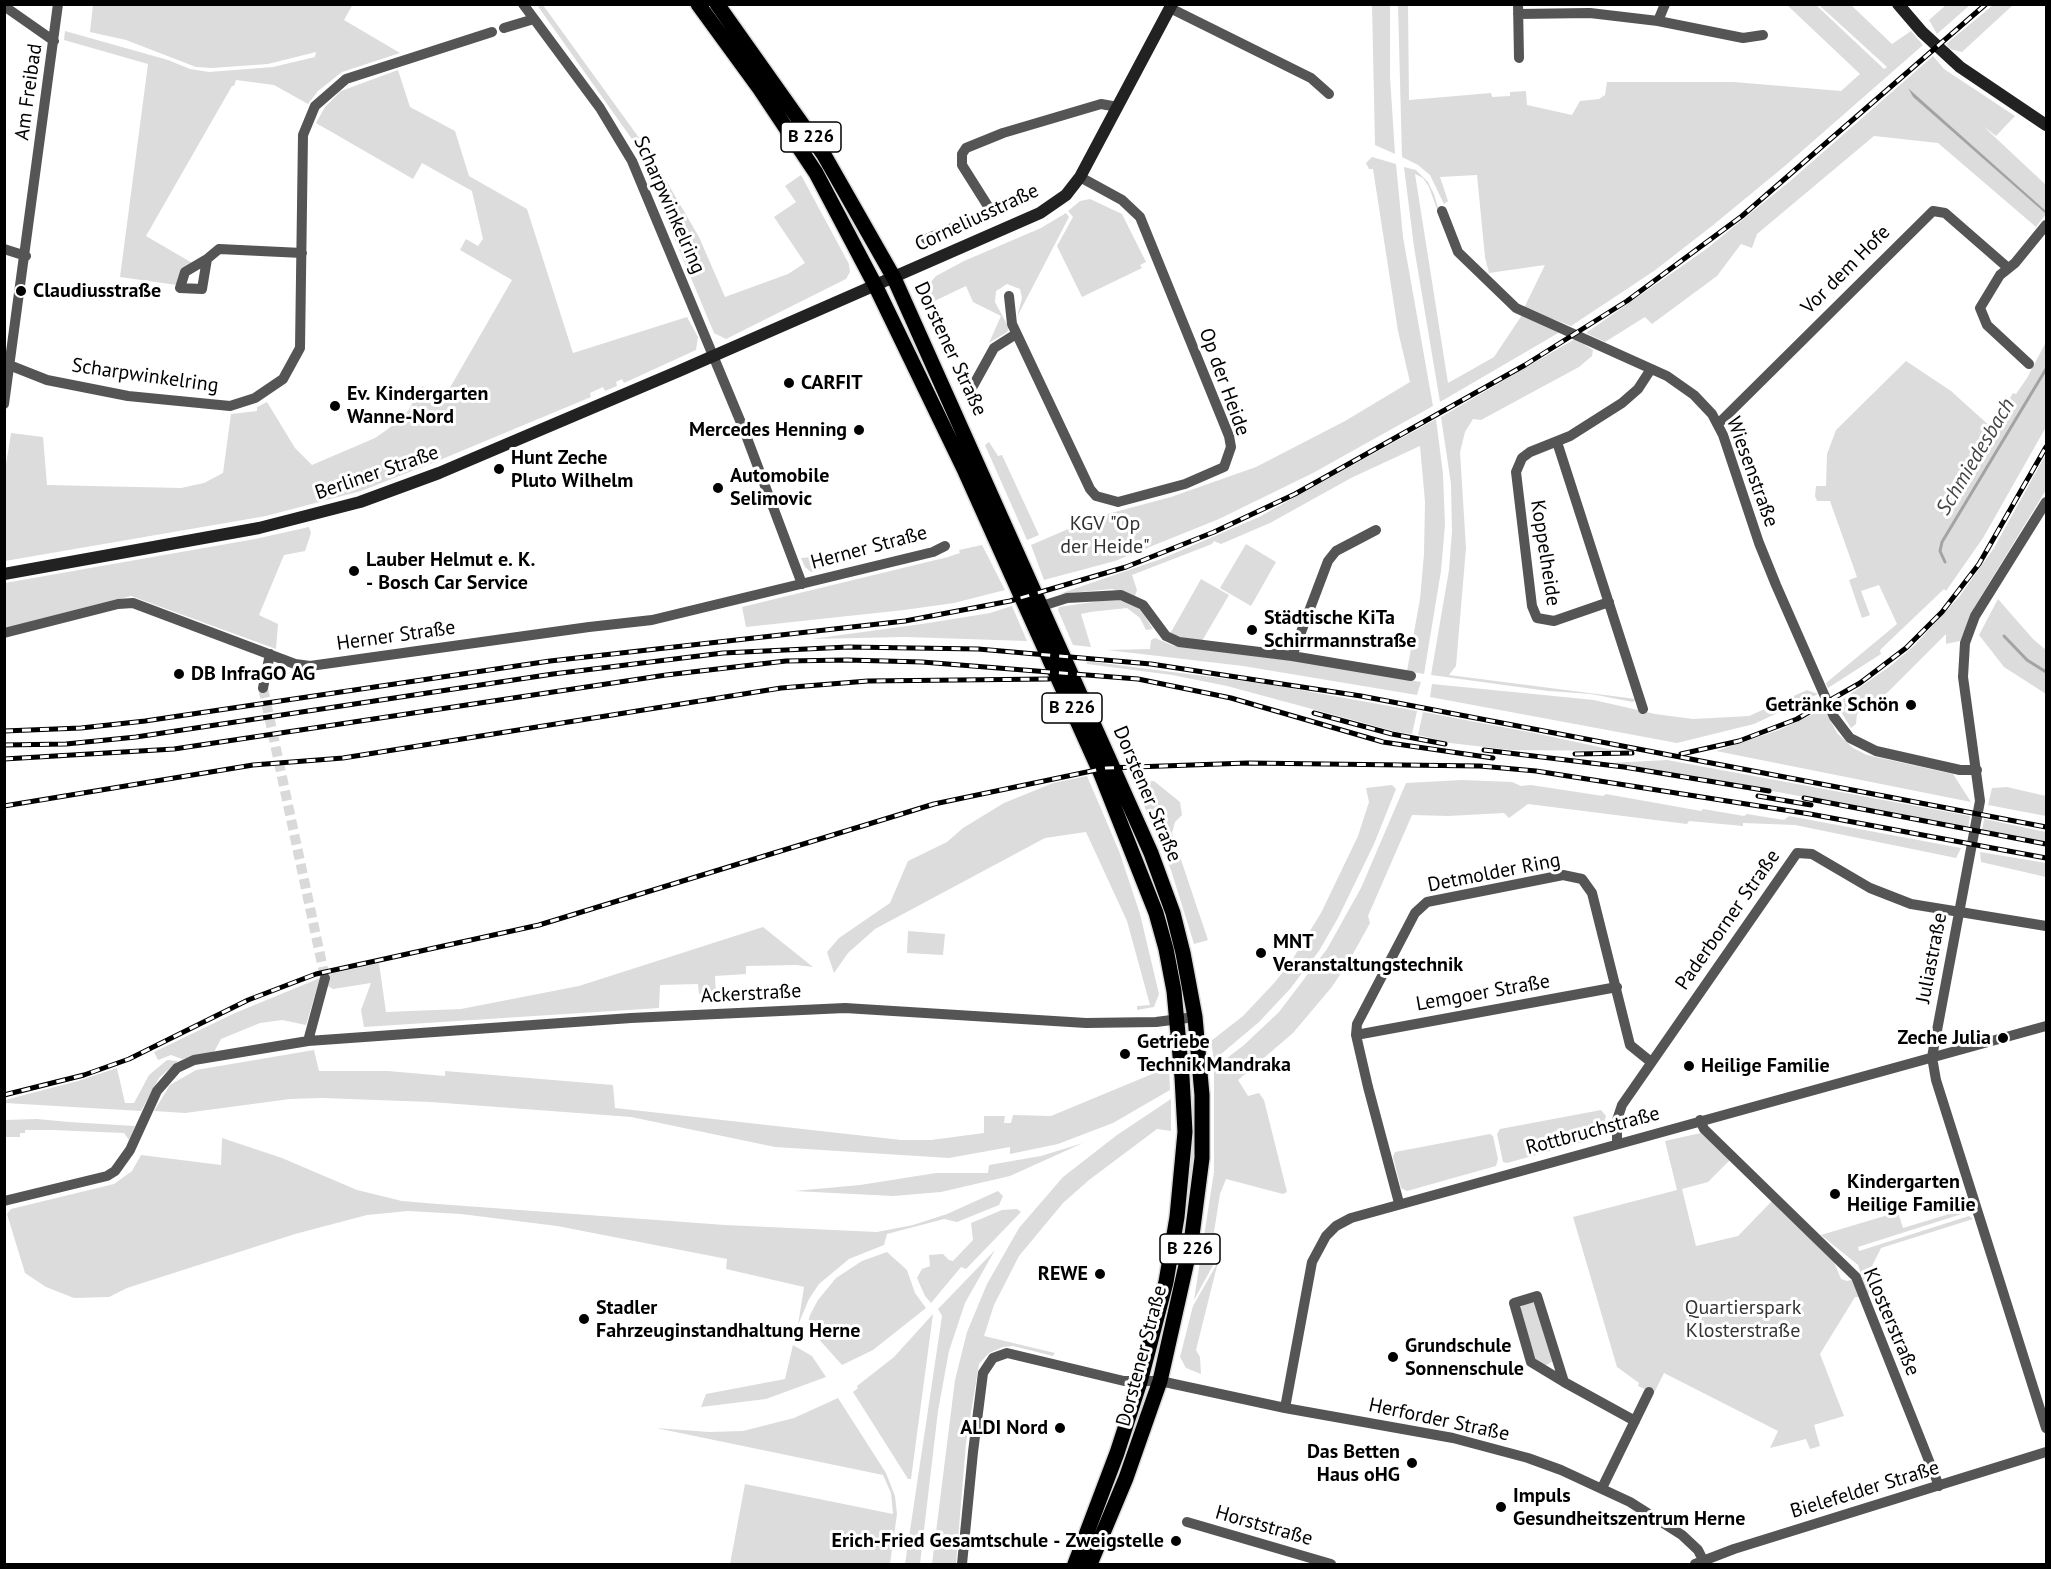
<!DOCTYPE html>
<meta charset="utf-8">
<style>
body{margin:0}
#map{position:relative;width:2051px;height:1569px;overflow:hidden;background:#fff;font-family:"PT Sans",sans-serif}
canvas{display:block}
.frame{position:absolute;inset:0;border:6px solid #000;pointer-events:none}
</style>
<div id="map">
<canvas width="2051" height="1569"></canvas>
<div class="frame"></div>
</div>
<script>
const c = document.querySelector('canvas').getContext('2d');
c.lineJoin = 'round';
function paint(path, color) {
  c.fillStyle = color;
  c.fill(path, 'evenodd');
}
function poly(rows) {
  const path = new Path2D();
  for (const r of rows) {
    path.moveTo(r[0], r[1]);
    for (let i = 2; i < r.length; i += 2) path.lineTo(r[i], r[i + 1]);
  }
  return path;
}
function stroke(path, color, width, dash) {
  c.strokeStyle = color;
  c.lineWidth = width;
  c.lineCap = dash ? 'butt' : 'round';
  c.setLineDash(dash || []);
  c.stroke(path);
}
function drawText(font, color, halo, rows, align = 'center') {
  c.font = font + ' "PT Sans",sans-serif';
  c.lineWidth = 6;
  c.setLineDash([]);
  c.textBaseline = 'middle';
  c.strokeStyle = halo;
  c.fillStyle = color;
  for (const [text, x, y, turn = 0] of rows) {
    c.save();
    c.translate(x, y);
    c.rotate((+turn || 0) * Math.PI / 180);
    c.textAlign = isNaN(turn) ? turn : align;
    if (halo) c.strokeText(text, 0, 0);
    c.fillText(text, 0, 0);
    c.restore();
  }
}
paint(poly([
 [353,4,344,20,400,53,342,72,318,91,308,104,274,85,236,80,234,86,232,86,146,236,194,264,177,285,120,277,148,64,64,40,65,31,168,60,190,69,209,72,273,67,315,57,316,52,268,64,212,68,196,67,126,40,90,32,93,5],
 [537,5,543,5,650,153,699,237,725,297,788,274,805,263,774,217,796,202,785,186,801,175,849,264,850,272,846,279,726,339,714,333,634,142],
 [1372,5,1390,5,1390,77,1395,154,1375,145],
 [1398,5,1408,5,1409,100,1491,93,1492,97,1510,96,1510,92,1526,91,1527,105,1572,115,1580,101,1599,99,1605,95,1607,82,1734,82,1841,91,1860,74,1787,5,1816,5,1884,69,1887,67,1819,5,1851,5,1892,44,1911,31,1923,45,1786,165,1712,226,1654,271,1571,326,1524,308,1545,265,1489,273,1485,257,1477,175,1440,177,1448,201,1444,204,1430,175,1418,165,1402,157],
 [1946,5,1970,5,1937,34,1929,20],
 [1993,5,2013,5,1962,52,1950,49,1946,44],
 [1933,56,1944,69,2015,116,1996,136,1983,126,2046,185,2046,211,1908,88,1913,97,2046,214,2036,227,1938,143,1874,136,1757,234,1752,248,1741,244,1717,276,1652,324,1645,317,1605,342,1586,333,1705,250,1789,182],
 [398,70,410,107,455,131,469,176,527,209,573,353,687,317,698,337,696,350,624,383,622,379,616,382,617,386,605,391,603,387,590,393,591,397,435,462,361,491,266,516,5,561,4,477,11,433,43,437,47,485,181,488,204,483,223,473,231,414,257,411,257,407,267,402,295,448,312,465,375,438,388,429,408,411,422,386,444,398,512,280,460,250,466,239,478,246,483,239,472,191,422,163,413,179,316,123,325,107,341,91],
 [1372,157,1396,164,1403,237,1433,406,1313,473,1219,519,1115,561,1044,580,1031,545,1096,517,1171,497,1256,467,1345,421,1410,382,1398,331,1373,169,1369,169,1366,163],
 [1404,167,1416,170,1428,182,1434,194,1446,234,1429,187,1423,178,1415,174,1448,383,1494,357,1522,315,1560,332,1440,402,1414,247],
 [1090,199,1122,214,1146,262,1140,265,1142,268,1082,297,1057,246,1073,217,1068,211,1080,201],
 [1066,213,1069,217,1017,317,1022,298,1020,289,1007,284,996,291,995,302,1009,328,1007,332,989,343,1001,316,973,302,966,286,924,306,919,296,936,276,964,261,1041,228],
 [1575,339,1593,350,1592,356,1579,367,1481,420,1473,419,1465,432,1460,452,1466,548,1456,666,1449,675,1636,699,1633,702,1591,694,1548,691,1431,675,1449,570,1452,531,1451,484,1441,417],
 [2046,342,2046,427,1983,538,1946,591,1944,589,1880,650,1881,654,1828,688,1826,683,1897,624,1879,585,1861,591,1870,615,1862,618,1849,580,1857,577,1830,501,1817,501,1815,496,1816,486,1826,486,1827,454,1836,430,1906,361,1951,391,1992,428,2013,393,2016,394,2027,378],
 [1436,419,1443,474,1445,525,1441,571,1424,674,1407,671,1420,599,1424,554,1425,502,1420,446,1351,478,1270,523,1221,544,1214,541,1212,544,1132,575,1137,590,1135,596,1112,589,1059,594,1161,559,1259,517],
 [989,442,998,456,1002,455,1039,535,1027,540,985,445],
 [2046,454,2046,490,1975,606,1960,641,1946,644,1946,634,1888,692,1857,714,1856,724,1851,728,1836,704,1889,667,1914,646,1959,597,1994,548],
 [309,527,311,533,305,551,284,555,259,615,278,624,276,649,131,596,5,628,5,583,255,539],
 [1246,544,1276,562,1251,606,1220,588],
 [982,545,1005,590,954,603,904,610,746,627,742,607,948,557,960,553,959,550],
 [846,554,848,561,811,572,805,567,801,558],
 [1201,579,1229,595,1202,641,1178,638,1170,634],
 [1113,599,1125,601,1140,609,1153,629,1146,630,1140,618,1127,608,1090,612,1081,614,1091,647,1073,645,1058,610,1059,607],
 [1998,599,2033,639,2046,650,2046,694,2004,667,1979,635],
 [1012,606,1027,641,905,637,811,639,922,624,990,613],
 [1155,638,1174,646,1295,661,1421,682,1417,695,1243,666,1107,650,1150,649,1151,640],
 [1086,661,1267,684,1417,711,1412,734,1397,732,1227,686,1172,675,1087,664],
 [1432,684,1594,700,1655,714,1693,719,1749,716,1807,690,1818,694,1754,724,1677,743,1430,697],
 [1824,709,1837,733,1853,748,1867,755,1953,774,1971,802,1716,751,1779,730],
 [1423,712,1534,733,1618,751,1511,750,1450,743,1418,735],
 [1667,760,1970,816,1968,828,1725,782,1610,763],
 [1087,776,1119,851,1140,914,1159,994,1154,1007,1137,1010,1137,1006,1150,1005,1127,921,1086,832,1045,838,875,929,848,953,834,973,827,952,839,938,890,903,908,861,947,842,963,828,1004,803,1053,783],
 [1462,780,1512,782,1521,786,1531,785,1603,796,1606,794,1701,811,1703,809,1744,816,1747,814,1784,820,1789,816,1961,848,1956,858,1795,825,1743,823,1743,826,1689,821,1687,824,1528,804,1509,818,1504,813,1448,816,1412,815,1368,916,1370,923,1348,963,1331,988,1293,1033,1238,1080,1248,1096,1259,1093,1264,1100,1287,1192,1283,1194,1226,1179,1220,1194,1214,1232,1218,1238,1217,1258,1194,1300,1214,1172,1214,1068,1244,1045,1279,1012,1327,949,1361,888,1406,783],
 [1154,781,1180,802,1182,815,1175,822,1172,833,1208,940,1194,944,1171,870,1135,784],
 [1392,785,1396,789,1374,844,1338,918,1319,951,1290,989,1259,1022,1214,1060,1211,1041,1243,1016,1275,982,1292,960,1321,913,1358,836,1369,802,1366,788],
 [2007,787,2046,796,2046,816,1988,805,1992,788],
 [1984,819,2046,832,2046,843,1982,831],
 [1980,852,2046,863,2046,877,1981,862],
 [763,927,813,967,796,965,746,966,746,974,715,976,716,993,699,994,698,984,660,985,659,1008,364,1027,361,1010,371,983,333,989,328,986,330,974,379,963,386,1012,461,1009,579,986],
 [908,931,945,934,943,955,907,953],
 [320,978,306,1025,282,1020,260,1023,221,1039,214,1052,182,1059,171,1055,158,1060,154,1052,235,1013],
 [314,1050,319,1071,388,1071,445,1076,445,1071,613,1085,615,1108,901,1140,931,1140,984,1133,984,1116,1005,1116,1004,1123,1011,1123,1013,1115,1051,1116,1169,1067,1170,1090,1113,1123,1058,1144,1010,1154,1010,1147,949,1158,775,1147,631,1117,431,1102,322,1098,290,1099,185,1113,154,1111,170,1085,196,1070],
 [167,1060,178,1061,159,1078,141,1111,5,1103,5,1100,78,1081,117,1068,125,1103,134,1103,149,1075],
 [1192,1089,1195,1149,1190,1214,1163,1347,1160,1346,1173,1292,1189,1091],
 [1171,1099,1171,1131,1157,1129,1089,1180,1063,1203,1019,1256,994,1305,984,1336,1055,1353,1053,1356,1013,1346,1003,1347,989,1353,979,1364,966,1443,956,1564,932,1564,955,1380,967,1332,987,1284,1019,1228,1063,1177,1117,1135],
 [1601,1110,1606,1116,1601,1132,1594,1139,1507,1163,1503,1162,1497,1134,1500,1129],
 [37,1119,69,1122,135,1126,129,1140,124,1133,52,1130,25,1130,25,1133,20,1133,20,1137,5,1137,5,1120],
 [1701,1133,1730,1160,1708,1182,1682,1189,1696,1246,1738,1236,1772,1201,1834,1262,1841,1279,1847,1281,1854,1279,1860,1297,1855,1297,1820,1354,1844,1416,1814,1425,1820,1446,1810,1449,1806,1439,1770,1448,1778,1431,1664,1373,1654,1393,1638,1386,1639,1383,1617,1367,1573,1217,1677,1190,1665,1141],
 [1490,1134,1493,1136,1498,1159,1496,1166,1407,1191,1401,1188,1393,1157,1395,1152],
 [222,1138,282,1158,357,1190,402,1201,438,1204,725,1225,877,1232,913,1225,947,1214,998,1191,1003,1196,999,1205,957,1222,944,1219,887,1234,884,1245,849,1259,819,1284,809,1299,798,1325,804,1287,726,1269,727,1259,557,1226,461,1214,408,1211,367,1215,295,1234,127,1288,109,1297,74,1298,46,1287,25,1273,7,1214,11,1209,114,1184,132,1171,141,1155,221,1165],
 [1083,1143,1010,1176,941,1192,893,1196,794,1191,860,1185,936,1173,988,1173,989,1165,1041,1156],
 [1969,1208,1968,1212,1858,1247,1859,1251,1969,1216,1973,1219,1881,1248,1865,1280,1871,1293,1868,1294,1858,1265,1821,1235,1898,1212,1903,1228],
 [1017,1209,1021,1212,966,1269,961,1267,931,1303,925,1296,917,1278,922,1269,930,1266,929,1255,943,1254,949,1260,953,1261,973,1240,971,1223,1002,1210],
 [995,1250,965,1303,949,1351,938,1411,920,1564,905,1564,942,1316,938,1309],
 [887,1252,907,1270,915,1293,926,1308,873,1350,842,1365,807,1326,810,1315,818,1300,836,1278,862,1261],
 [1218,1262,1196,1350,1200,1357,1201,1374,1186,1368,1180,1357,1193,1306],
 [1528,1301,1535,1303,1553,1361,1545,1366,1537,1364,1519,1309],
 [933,1314,911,1479,908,1479,853,1392,858,1388,857,1386,894,1357],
 [793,1345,812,1356,826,1377,766,1399,701,1407,706,1394,785,1379],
 [838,1398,886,1473,895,1496,897,1514,890,1564,730,1564,745,1484,893,1514,891,1493,883,1475,656,1428,709,1432,743,1431,794,1418]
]), '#dcdcdc');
paint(poly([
 [1908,88,2046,211,2046,214,1913,97]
]), '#a3a3a3');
stroke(poly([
 [1945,562,1940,551,1942,542,2046,369],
 [2004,636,2027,660,2046,672]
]), '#a3a3a3', 3);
stroke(poly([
 [263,688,325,978]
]), '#d9d9d9', 10, [10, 5]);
const primary = poly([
 [698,4,760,89,816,173,875,285,964,469,1101,774,1156,913,1166,949,1174,991,1182,1077,1185,1132,1177,1217,1166,1282,1140,1382,1117,1453,1075,1564],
 [717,4,824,155,894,278,1151,853,1173,913,1183,953,1195,1017,1202,1095,1202,1158,1191,1243,1160,1381,1126,1478,1090,1564]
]);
stroke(primary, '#dbdbdb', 18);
stroke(poly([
 [523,4,600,108,632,161,744,430,802,584],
 [1518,4,1519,58],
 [4,6,54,41],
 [1170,8,1311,78,1329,94],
 [1518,14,1590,13,1658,21,1743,38,1763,35],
 [1658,21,1665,4],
 [504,28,534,19],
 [991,211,962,165,962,154,966,148,1003,133,1101,104,1118,107],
 [1442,211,1458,252,1516,308,1667,376,1694,395,1712,414,1723,435,1759,543,1776,585,1834,717,1850,738,1876,751,1960,770,1977,770],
 [926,239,1018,200],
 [4,249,26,256],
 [207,259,185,272,180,288,202,289,207,259,219,249,302,253],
 [1009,296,1012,324,1090,489,1096,496,1118,502,1185,484,1224,467,1231,447,1229,436,1140,217,1122,200,1080,177],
 [4,363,47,380,128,396,230,406,255,398,283,379,300,348,303,135,315,106,346,79,492,32],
 [2029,364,1987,325,1980,308,2000,275,2015,263,2046,225],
 [973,386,994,348,1016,334],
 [4,404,58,4],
 [1719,423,1933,211,1945,213,2007,267],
 [1557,442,1643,709],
 [2046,502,1975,616,1965,643,1963,677,1980,801,1932,1057,1936,1080,2046,1428],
 [1609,602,1554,621,1537,618,1532,606,1516,472,1522,458,1530,452,1570,436,1622,403,1638,389,1651,369],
 [1042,606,1067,598,1121,595,1143,605,1166,636,1179,642,1292,656,1411,676],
 [4,633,118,604,133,603,295,664,310,666,589,627,652,620,933,552,945,546],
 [1292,656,1328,561,1336,551,1376,530],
 [263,688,270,654],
 [1356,1035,1617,987],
 [308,1041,325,978],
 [1700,1120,1704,1129,1856,1277,1939,1486],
 [1617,1143,1617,1120,1622,1105,1797,853,1812,854,1870,888,1911,904,2046,926],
 [4,1201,107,1176,115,1171,130,1150,157,1091,177,1068,194,1060,308,1041,631,1018,845,1008,1086,1023,1156,1022,1195,1017],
 [1399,1203,1368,1087,1356,1035,1357,1024,1415,913,1427,902,1563,875,1582,879,1592,893,1630,1045,1651,1062],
 [1564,1382,1531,1362,1514,1303,1537,1296,1564,1382,1635,1421],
 [1285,1408,1312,1262,1326,1236,1336,1226,1351,1218,2046,1026],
 [1602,1488,1649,1392],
 [1187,1522,1331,1564],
 [962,1564,973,1452,983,1373,993,1358,1007,1353,1124,1381,1160,1381,1285,1408,1453,1438,1528,1458,1561,1470,1630,1502,1682,1535,1698,1550,1703,1560],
 [1695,1564,1734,1549,2046,1452]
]), '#555', 10);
stroke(poly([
 [1898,4,1922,32,1960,67,2046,125],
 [4,574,259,528,360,502,439,473,679,371,1040,213,1066,195,1080,177,1172,4]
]), '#222', 12);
stroke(primary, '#000', 15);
const rail = poly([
 [1314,713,1392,734,1445,744],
 [4,731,81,728,145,721,550,661,905,621,1010,601,1126,567,1214,532,1295,494,1525,365,1627,301,1742,216,1986,4],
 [4,745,66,744,136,737,553,674,723,653,848,647,978,649,1151,664,1361,696,2046,827],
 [1484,750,1624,767,1769,791],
 [1575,754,1632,753],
 [1681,754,1739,741,1797,719,1860,683,1906,648,1942,612,1979,564,2046,447],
 [4,759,174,749,666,675,786,661,847,660,922,662,1138,679,1231,698,1383,742,1493,758],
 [1758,796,1811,805],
 [1804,798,2046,844],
 [4,806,253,765,343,758,781,688,868,681,1049,679],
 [4,1095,84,1075,129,1059,248,1000,316,974,539,925,934,804,1106,768,1248,763,1480,766,1536,771,1810,814,2046,858]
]);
stroke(rail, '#000', 5);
stroke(rail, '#fff', 3, [9]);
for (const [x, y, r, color] of [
 [21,291,6,"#000"],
 [789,383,6,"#000"],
 [335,406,6,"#000"],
 [859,430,6,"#000"],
 [499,469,6,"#000"],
 [718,488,6,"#000"],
 [354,571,6,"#000"],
 [1252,630,6,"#000"],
 [179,674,6,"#000"],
 [1911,705,6,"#000"],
 [1261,953,6,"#000"],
 [2003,1038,6,"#000"],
 [1125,1054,6,"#000"],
 [1689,1066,6,"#000"],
 [1835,1194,6,"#000"],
 [1100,1274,6,"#000"],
 [584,1319,6,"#000"],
 [1393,1357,6,"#000"],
 [1060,1428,6,"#000"],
 [1412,1463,6,"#000"],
 [1501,1507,6,"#000"],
 [1176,1541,6,"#000"]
]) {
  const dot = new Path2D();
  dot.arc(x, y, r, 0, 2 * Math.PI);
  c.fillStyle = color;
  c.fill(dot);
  stroke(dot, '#fff', 2);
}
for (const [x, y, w] of [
 [811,137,60],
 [1072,708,60],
 [1190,1249,60]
]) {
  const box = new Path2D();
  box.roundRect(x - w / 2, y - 15, w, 30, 4.5);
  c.fillStyle = '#fff';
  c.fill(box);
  stroke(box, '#000', 1.5);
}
drawText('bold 18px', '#000', null, [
 ["B 226",811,137],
 ["B 226",1072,708],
 ["B 226",1190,1249]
]);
drawText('20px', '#000', '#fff', [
 ["Am Freibad",29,92,-82],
 ["Scharpwinkelring",669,205,66],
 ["Corneliusstraße",977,218,-25],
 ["Vor dem Hofe",1846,270,-45],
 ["Dorstener Straße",950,349,65],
 ["Scharpwinkelring",145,376,8],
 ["Op der Heide",1224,382,70],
 ["Wiesenstraße",1752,472,70],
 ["Berliner Straße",377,473,-19],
 ["Herner Straße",869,548,-15],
 ["Koppelheide",1545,553,81],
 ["Herner Straße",396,636,-8],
 ["Dorstener Straße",1147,794,67],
 ["Detmolder Ring",1494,873,-11],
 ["Paderborner Straße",1728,920,-55],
 ["Juliastraße",1932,958,-79],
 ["Lemgoer Straße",1483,993,-10],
 ["Ackerstraße",751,994,-3],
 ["Rottbruchstraße",1593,1131,-15],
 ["Klosterstraße",1891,1322,67],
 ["Dorstener Straße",1142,1356,-75],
 ["Herforder Straße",1439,1420,12],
 ["Bielefelder Straße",1865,1490,-17],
 ["Horststraße",1264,1526,16]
]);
drawText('bold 20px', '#000', '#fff', [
 ["Claudiusstraße",33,291],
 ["CARFIT",801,383],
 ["Ev. Kindergarten",347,394],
 ["Wanne-Nord",347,417],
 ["Mercedes Henning",847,430,"right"],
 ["Hunt Zeche",511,458],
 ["Pluto Wilhelm",511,481],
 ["Automobile",730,476],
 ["Selimovic",730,499],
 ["Lauber Helmut e. K.",366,560],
 ["- Bosch Car Service",366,583],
 ["Städtische KiTa",1264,618],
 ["Schirrmannstraße",1264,641],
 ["DB InfraGO AG",191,674],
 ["Getränke Schön",1899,705,"right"],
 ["MNT",1273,942],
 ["Veranstaltungstechnik",1273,965],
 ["Zeche Julia",1991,1038,"right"],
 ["Getriebe",1137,1042],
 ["Technik Mandraka",1137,1065],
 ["Heilige Familie",1701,1066],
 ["Kindergarten",1847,1182],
 ["Heilige Familie",1847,1205],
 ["REWE",1088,1274,"right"],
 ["Stadler",596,1308],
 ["Fahrzeuginstandhaltung Herne",596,1331],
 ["Grundschule",1405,1346],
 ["Sonnenschule",1405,1369],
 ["ALDI Nord",1048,1428,"right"],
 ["Das Betten",1400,1452,"right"],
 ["Haus oHG",1400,1475,"right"],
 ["Impuls",1513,1496],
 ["Gesundheitszentrum Herne",1513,1519],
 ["Erich-Fried Gesamtschule - Zweigstelle",1164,1541,"right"]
], 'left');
drawText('20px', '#333', '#fff', [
 ["KGV \"Op",1105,524],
 ["der Heide\"",1105,547],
 ["Quartierspark",1743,1308],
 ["Klosterstraße",1743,1331]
]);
drawText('italic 21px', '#444', '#fff', [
 ["Schmiedesbach",1976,457,-59]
]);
</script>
